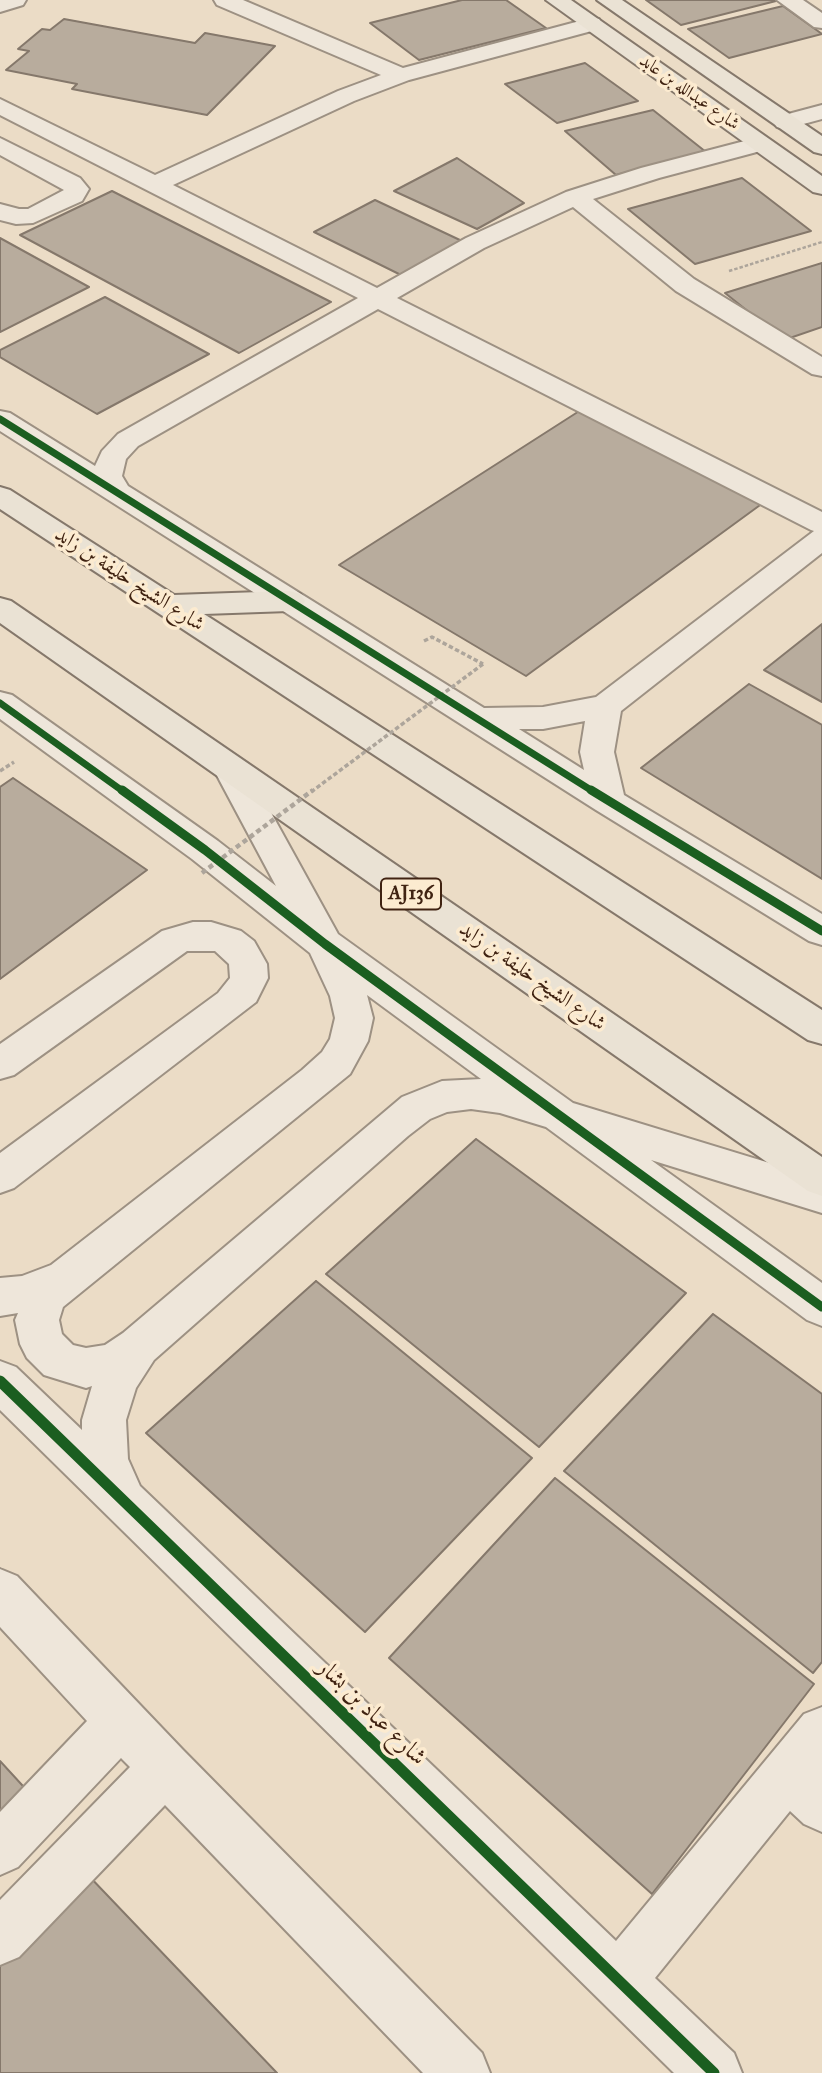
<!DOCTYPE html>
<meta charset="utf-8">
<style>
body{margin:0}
canvas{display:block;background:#ebdcc6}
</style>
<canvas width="822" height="2073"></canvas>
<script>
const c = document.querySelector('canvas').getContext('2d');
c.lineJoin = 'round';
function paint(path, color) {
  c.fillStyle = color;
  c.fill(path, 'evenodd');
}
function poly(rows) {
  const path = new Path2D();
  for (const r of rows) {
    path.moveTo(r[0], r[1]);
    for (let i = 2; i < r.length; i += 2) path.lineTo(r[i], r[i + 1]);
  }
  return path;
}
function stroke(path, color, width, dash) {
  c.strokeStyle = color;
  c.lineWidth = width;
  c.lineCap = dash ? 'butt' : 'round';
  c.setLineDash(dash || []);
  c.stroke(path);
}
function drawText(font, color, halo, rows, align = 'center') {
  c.font = font + ' "IM FELL Great Primer",Amiri,serif';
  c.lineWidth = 7;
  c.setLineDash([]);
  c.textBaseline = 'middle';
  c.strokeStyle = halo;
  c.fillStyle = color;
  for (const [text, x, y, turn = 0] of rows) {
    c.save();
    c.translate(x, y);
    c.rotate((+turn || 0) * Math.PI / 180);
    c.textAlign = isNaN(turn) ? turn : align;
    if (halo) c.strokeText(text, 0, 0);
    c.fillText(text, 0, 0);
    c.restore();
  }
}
const building = poly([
 [462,0,506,0,546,28,419,60,370,23,462,0],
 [646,0,773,0,776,1,681,25,646,0],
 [783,6,822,34,729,58,688,29,783,6],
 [64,19,195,43,205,33,275,46,207,115,72,89,77,84,6,70,29,51,18,49,42,29,50,30,64,19],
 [585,63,638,101,557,123,505,84,585,63],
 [653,110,706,152,616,175,565,131,653,110],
 [457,158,524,203,477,229,394,191,457,158],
 [742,178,811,231,695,264,628,209,742,178],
 [112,191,331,302,239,353,20,235,112,191],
 [375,200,462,241,401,275,314,232,375,200],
 [0,238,89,287,0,332,0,238],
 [822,263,822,327,784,340,725,293,822,263],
 [105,297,209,354,97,414,0,357,0,350,105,297],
 [584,408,767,500,526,676,339,565,584,408],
 [822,624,822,702,764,670,822,624],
 [749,684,822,725,822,879,641,768,749,684],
 [13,778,147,870,0,979,0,787,13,778],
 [476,1139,686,1293,539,1447,326,1274,476,1139],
 [316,1281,532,1458,365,1632,146,1433,316,1281],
 [713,1314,822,1394,822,1662,813,1673,564,1471,713,1314],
 [555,1478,814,1684,652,1894,389,1658,555,1478],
 [0,1761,33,1797,0,1830,0,1761],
 [87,1874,277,2073,0,2073,0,1966,87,1874]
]);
paint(building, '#b8ac9d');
stroke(building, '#85786b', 2);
const minor = poly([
 [0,0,26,0,23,5,0,12,0,0],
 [214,0,243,0,403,68,591,18,599,19,602,24,599,29,409,80,354,101,173,185,377,288,466,238,566,192,641,168,760,137,768,139,772,144,768,149,659,178,593,199,694,279,822,357,822,376,812,374,676,291,573,207,484,248,397,298,822,512,822,553,621,711,614,752,624,795,822,914,822,945,809,941,596,810,0,431,0,411,10,413,95,466,102,451,118,434,358,298,0,115,0,99,155,175,338,91,381,75,217,5,214,0],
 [378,309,811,530,814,531,596,697,543,707,484,708,128,486,122,476,126,459,138,446,378,309],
 [585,721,580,752,584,770,519,729,543,729,585,721],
 [777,0,803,0,822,13,822,28,814,27,777,0],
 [822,105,822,119,785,129,777,127,773,122,777,117,822,105],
 [0,138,80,178,89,189,82,201,33,223,16,224,0,220,0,204,19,209,28,209,64,190,0,155,0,138],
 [0,692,12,695,218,841,276,886,213,768,218,760,230,756,242,760,338,934,573,1103,822,1179,822,1213,651,1160,822,1283,822,1326,807,1320,546,1127,500,1113,471,1109,447,1112,430,1119,408,1136,154,1360,136,1388,126,1420,128,1459,140,1486,616,1941,804,1714,822,1707,822,1832,804,1824,790,1811,655,1978,734,2053,742,2073,674,2073,0,1410,0,1361,16,1367,82,1430,82,1420,92,1386,86,1388,44,1375,27,1358,20,1344,15,1320,18,1313,0,1316,0,1278,22,1276,51,1265,302,1070,322,1052,330,1039,335,1018,330,996,310,953,192,859,0,719,0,692],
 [367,995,481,1079,442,1081,402,1097,123,1333,105,1345,86,1348,73,1345,62,1334,59,1320,63,1307,350,1074,368,1041,373,1018,367,995],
 [193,922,211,922,241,931,254,941,267,964,268,978,256,1002,14,1188,0,1193,0,1153,218,993,230,978,229,964,215,951,187,951,14,1075,0,1079,0,1044,162,931,193,922],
 [0,1569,17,1576,183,1750,482,2053,490,2073,423,2073,165,1805,19,1957,0,1965,0,1900,130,1767,121,1758,18,1867,0,1875,0,1812,87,1721,0,1627,0,1569]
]);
const major = poly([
 [546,0,571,0,822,176,822,194,813,192,546,0],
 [597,0,622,0,822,136,822,154,814,152,597,0],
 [0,487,10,490,174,595,289,591,300,594,305,601,300,608,289,611,204,614,822,1010,822,1044,808,1040,0,509,0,487],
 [0,598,11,601,822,1157,822,1196,808,1191,0,623,0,598]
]);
stroke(minor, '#9d9183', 4);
stroke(major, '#85786b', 4);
stroke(poly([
 [729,271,822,242]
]), '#ada59b', 2.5, [3.5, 2]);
stroke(poly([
 [424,641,432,637,483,664],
 [0,771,14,762]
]), '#ada59b', 3.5, [4.5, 2.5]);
paint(minor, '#eee6da');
paint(major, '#eae2d4');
stroke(poly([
 [311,792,483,664]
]), '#ada59b', 3.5, [4.5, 2.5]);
stroke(poly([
 [202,873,313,790]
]), '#ada59b', 4.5, [5, 3.5]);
stroke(poly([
 [0,419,594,792],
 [0,703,124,792]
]), '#1b5e20', 7);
stroke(poly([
 [122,790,205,850,325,944,822,1307],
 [591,790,822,931]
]), '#1b5e20', 9);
stroke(poly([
 [0,1381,714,2073]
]), '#1b5e20', 11);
drawText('18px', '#402312', '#fcebd0', [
 ["شارع عبدالله بن عابد",689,93,35]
]);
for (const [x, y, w] of [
 [411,894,60]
]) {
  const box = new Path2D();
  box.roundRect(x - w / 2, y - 15.5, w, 31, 5);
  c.fillStyle = '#fcebd0';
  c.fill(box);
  stroke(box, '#402312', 2);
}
drawText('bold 19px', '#402312', null, [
 ["AJ136",411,894]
]);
drawText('21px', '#402312', '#fcebd0', [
 ["شارع الشيخ خليفة بن زايد",129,580,33],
 ["شارع الشيخ خليفة بن زايد",532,977,35]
]);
drawText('24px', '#402312', '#fcebd0', [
 ["شارع عباد بن بشار",371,1713,44]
]);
</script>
